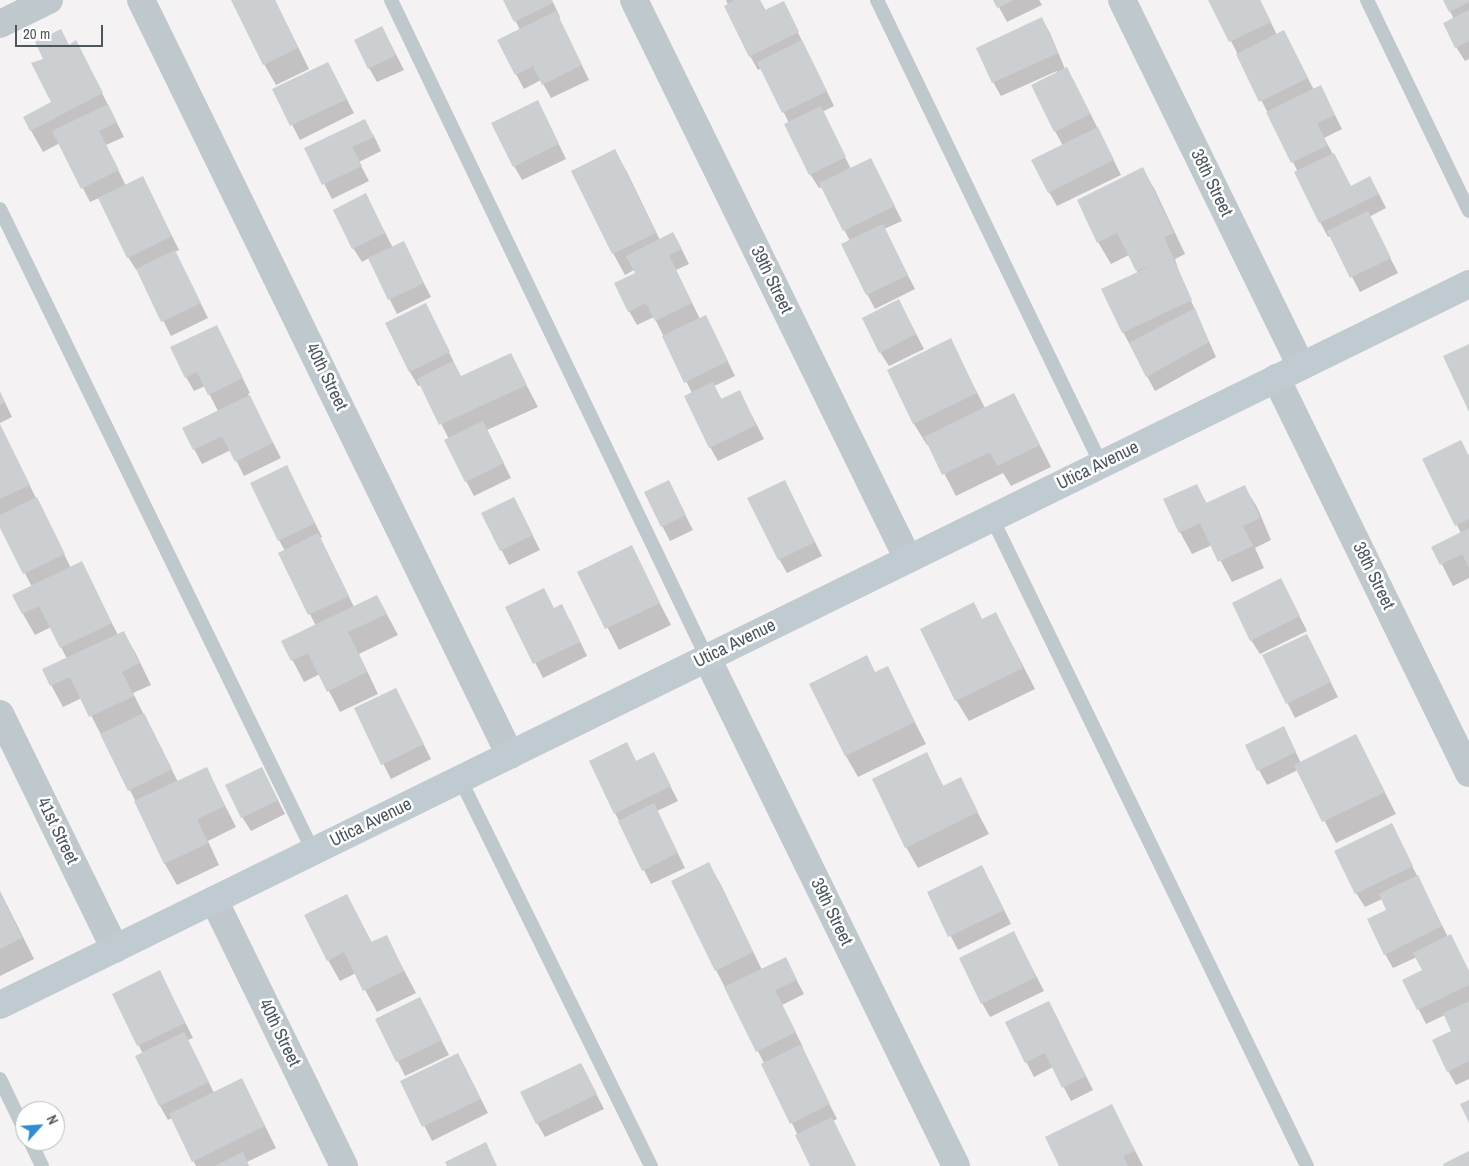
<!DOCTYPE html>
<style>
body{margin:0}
#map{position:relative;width:1469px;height:1166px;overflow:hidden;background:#f4f2f2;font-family:"Archivo Narrow",sans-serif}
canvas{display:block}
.north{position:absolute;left:15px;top:1101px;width:50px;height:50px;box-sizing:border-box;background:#fff;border:1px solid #b7bcbe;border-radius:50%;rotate:64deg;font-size:14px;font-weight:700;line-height:20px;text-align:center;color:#4c575d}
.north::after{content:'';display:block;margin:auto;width:18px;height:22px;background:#308dd0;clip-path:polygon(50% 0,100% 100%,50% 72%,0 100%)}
.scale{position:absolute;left:15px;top:25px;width:88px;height:22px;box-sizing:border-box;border:2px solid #4c575d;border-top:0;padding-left:6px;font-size:15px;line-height:18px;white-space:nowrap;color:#4c575d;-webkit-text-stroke:4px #fff;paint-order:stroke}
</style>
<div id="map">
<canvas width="1469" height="1166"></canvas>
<div class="north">N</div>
<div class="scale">20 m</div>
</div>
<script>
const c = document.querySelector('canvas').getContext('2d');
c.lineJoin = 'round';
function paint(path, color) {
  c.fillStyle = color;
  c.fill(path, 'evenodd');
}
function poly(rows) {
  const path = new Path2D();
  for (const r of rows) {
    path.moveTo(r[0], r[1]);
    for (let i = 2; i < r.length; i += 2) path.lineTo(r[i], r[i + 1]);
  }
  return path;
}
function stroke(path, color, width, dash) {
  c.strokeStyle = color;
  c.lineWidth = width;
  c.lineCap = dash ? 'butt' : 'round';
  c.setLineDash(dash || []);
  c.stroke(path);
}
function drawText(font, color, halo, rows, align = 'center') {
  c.font = font + ' "Archivo Narrow",sans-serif';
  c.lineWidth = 5;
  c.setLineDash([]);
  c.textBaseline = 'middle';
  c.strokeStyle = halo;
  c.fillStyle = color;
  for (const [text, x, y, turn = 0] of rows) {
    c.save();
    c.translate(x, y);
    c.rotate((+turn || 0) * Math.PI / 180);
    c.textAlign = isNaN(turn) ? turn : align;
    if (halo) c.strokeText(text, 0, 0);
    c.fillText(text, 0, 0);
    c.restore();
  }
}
paint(poly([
 [232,0,275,0,309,69,276,85,264,64],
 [505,0,552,0,560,17,559,18,589,80,551,98,541,80,524,89,516,74,520,30],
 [726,0,760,0,766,11,783,2,834,106,822,112,851,169,871,159,902,221,884,229,915,289,875,309,867,294,850,241,822,187,819,188,810,174,789,123,762,68,758,70,750,56],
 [995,0,1039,0,1042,5,1007,22],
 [1210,0,1260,0,1277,35,1284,32,1314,90,1328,101,1342,129,1324,138,1351,187,1378,192,1386,208,1369,217,1398,273,1360,292,1330,236,1328,237,1320,222,1298,172],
 [1444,0,1469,0,1469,59,1465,61,1456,47,1454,19],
 [1042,19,1050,33,1065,69,1067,69,1075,83,1121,175,1057,206,1049,192,1063,146,1055,131,1057,71,1001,96,993,82],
 [382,27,404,70,377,82,369,68],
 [70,46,87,63,124,137,106,145,126,186,143,178,179,250,175,252,208,318,171,336,138,271,137,271,128,257,99,198,90,202,60,143,43,152,24,118,53,103],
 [328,63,354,113,300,140,274,90],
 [545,116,566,159,522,180,514,166],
 [373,134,381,151,359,162,369,181,332,199,306,149],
 [615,151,627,172,660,240,681,248,689,264,676,270,700,319,713,331,735,376,714,386,722,400,747,406,764,439,718,461,710,447,692,393,654,317,637,325,629,311,636,274,634,270,625,275,613,253],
 [1143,169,1155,190,1185,254,1175,259,1181,278,1216,357,1155,391,1123,332,1103,290,1138,273,1129,255,1111,264,1098,242,1078,200],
 [366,195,393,248,403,242,431,297,397,314,369,258,362,262,353,248],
 [899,301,924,349,889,366,880,352],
 [433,319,461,377,510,354,538,407,487,430,511,478,474,496,466,481,449,439,421,385,418,386,410,372,386,323],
 [950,340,985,408,1014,394,1051,467,1011,486,1003,473,956,496,929,444,927,445,914,424,888,370],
 [224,341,250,393,248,394,281,458,244,476,231,450,202,464,183,428,218,411,205,386,194,391,186,377],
 [0,392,12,417,0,423],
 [0,426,71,568,81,563,118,635,124,633,136,654,151,685,133,693,178,782,206,768,236,827,208,841,219,865,177,885,165,864,136,802,82,698,63,707,43,670,67,659,51,627,35,635,23,614,32,587,0,525],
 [1469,456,1469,578,1453,586,1433,547,1461,533,1424,459],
 [294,481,322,537,320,538,354,607,377,596,398,635,359,654,378,694,340,712,320,674,304,682,283,642,316,626,279,553,285,551,279,540],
 [668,481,693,530,670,541,645,493],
 [1197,486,1207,504,1244,486,1257,507,1271,540,1255,548,1264,568,1232,582,1212,545,1192,554,1180,532],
 [792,496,822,556,787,573,779,559],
 [514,498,540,550,509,565,483,513],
 [631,547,671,625,619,650,579,572],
 [1281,580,1307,631,1260,654,1251,640],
 [507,607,555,609,570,620,587,656,543,678],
 [996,613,1035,689,969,721,956,700,982,620],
 [1307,635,1338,697,1295,718,1264,656],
 [887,668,926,744,858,777,846,756,876,673],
 [396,689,431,759,391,779,355,709],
 [1356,736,1396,814,1336,843,1298,770,1267,785,1246,746,1291,742,1301,763],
 [626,744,637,762,654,754,678,801,657,811,685,868,651,884,615,813],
 [926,754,944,787,960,779,989,834,918,868,906,847],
 [262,768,285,814,251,831,242,817],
 [1391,824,1448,937,1451,936,1469,971,1469,1079,1456,1085,1448,1071,1453,1031,1445,1015,1426,1024,1404,980,1424,971,1417,957,1393,968,1385,954,1388,910,1382,899,1365,907,1356,893],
 [709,864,721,885,762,970,793,973,804,994,782,1005,803,1047,801,1048,837,1119,833,1121,856,1166,812,1166,764,1063,716,970],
 [990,881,1011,924,958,950,928,893],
 [0,891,34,959,0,976],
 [347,895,372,943,386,936,416,993,377,1012,356,973,340,981,328,960],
 [1014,933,1044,991,990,1017,982,1003],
 [167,986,193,1038,188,1040,214,1093,242,1080,276,1148,247,1162,249,1166,196,1166,172,1118,168,1120,160,1106,136,1057,143,1054,113,994],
 [420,999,449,1055,405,1076,377,1019],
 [1049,1002,1093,1090,1071,1101,1053,1067,1034,1077,1006,1023],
 [458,1054,488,1113,432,1141,402,1082],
 [581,1064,604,1109,545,1137,537,1123],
 [1112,1106,1143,1166,1061,1166]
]), '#0003');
paint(poly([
 [231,0,275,0,298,48,263,65],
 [503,0,552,0,553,3,514,22],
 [735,0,760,0,765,10,784,1,799,32,749,57,724,6],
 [993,0,1014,0,997,8],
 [1208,0,1260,0,1271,22,1229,42],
 [1443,0,1469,0,1469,2,1449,12],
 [1469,10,1469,41,1455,48,1443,23],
 [556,11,582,65,542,85,533,66,515,75,497,40],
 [1042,17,1058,53,992,83,976,48],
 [382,26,396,55,368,69,354,40],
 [61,29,69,45,76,40,103,93,30,131,23,117,51,102,31,63,43,59,35,42],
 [1284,30,1308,78,1259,102,1236,54],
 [802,40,827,91,782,113,757,62],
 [328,62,347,99,290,126,272,89],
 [1067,67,1090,114,1054,132,1031,85],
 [1321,85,1335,115,1317,123,1328,145,1291,163,1266,112],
 [538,100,559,144,513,167,491,123],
 [108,104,117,122,99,131,119,170,81,189,52,131],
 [821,106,846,157,809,175,784,124],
 [365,119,374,137,352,147,362,166,322,185,304,148],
 [1098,127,1114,160,1048,193,1031,160],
 [615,149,656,233,612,254,571,171],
 [1334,153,1351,186,1370,176,1379,194,1319,223,1294,172],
 [871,158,895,206,843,231,819,183],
 [1143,167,1174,233,1164,237,1192,300,1122,333,1101,289,1157,263,1136,271,1117,233,1097,243,1077,200],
 [143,176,172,236,127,258,98,198],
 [366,193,385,233,352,249,333,210],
 [1368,211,1391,258,1350,278,1327,231],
 [883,224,908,275,866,295,841,244],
 [673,232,682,249,669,255,692,303,655,321,646,303,628,312,614,283,635,273,626,256],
 [404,241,424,283,388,300,368,258],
 [175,250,201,303,161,322,136,269],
 [899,299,916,334,879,353,862,318],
 [426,303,450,352,409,372,385,323],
 [1195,308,1209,342,1146,377,1129,343],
 [706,315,728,361,684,383,662,336],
 [217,325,243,378,208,395,197,372,185,378,170,347],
 [951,338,977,393,913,424,887,370],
 [1469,344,1469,412,1443,356],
 [511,353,527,385,439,425,417,379,453,361,461,376],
 [713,382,721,399,740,390,756,425,709,448,684,396],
 [0,392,5,402,0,405],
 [1014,393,1040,445,997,466,990,452,942,475,924,437],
 [250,395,273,443,235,462,222,436,193,450,182,428],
 [483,421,504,463,465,482,444,440],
 [0,424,30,485,0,499],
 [1461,440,1469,456,1469,519,1455,526,1422,459],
 [287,465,315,523,278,541,250,483],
 [669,480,686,515,661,527,644,492],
 [785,480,815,542,778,560,747,498],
 [1197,484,1206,503,1245,485,1260,518,1243,526,1253,546,1218,562,1200,523,1179,533,1163,499],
 [37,497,65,554,23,574,0,528,0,515],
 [514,497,533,535,500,551,481,513],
 [1469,528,1469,568,1462,554,1440,565,1431,547],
 [318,533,349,596,308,615,278,553],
 [632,545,660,603,605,629,577,572],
 [82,561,112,623,60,648,39,606,22,614,12,595],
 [1281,578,1300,616,1250,641,1232,603],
 [544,588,554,608,562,604,580,642,533,664,505,607],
 [377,595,387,614,348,632,367,672,327,692,308,653,291,661,281,641],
 [974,602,982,619,996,612,1023,668,955,701,920,629],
 [124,631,139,663,122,672,134,696,89,717,70,677,50,686,42,669],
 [1307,634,1331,682,1286,704,1262,655],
 [867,655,875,672,888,666,915,722,845,756,809,684],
 [396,688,424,744,381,765,354,708],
 [144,713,172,769,128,791,100,734],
 [1284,726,1296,752,1257,771,1245,745],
 [1356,734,1385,792,1322,822,1294,765],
 [627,742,636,761,654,752,671,786,614,814,589,761],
 [927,752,943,786,961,777,978,812,905,848,872,779],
 [207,767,225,806,197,819,208,843,164,864,134,801],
 [262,767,278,800,241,818,225,785],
 [654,803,678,853,642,871,618,821],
 [1392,823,1413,866,1355,894,1334,851],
 [709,862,753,952,715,971,671,881],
 [982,865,1004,910,948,937,927,892],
 [1418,875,1442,926,1384,955,1367,919,1386,910,1379,894],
 [0,892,22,938,0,949],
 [347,894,371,942,387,935,404,971,363,991,344,952,327,961,304,915],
 [1014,931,1036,977,981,1004,959,958],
 [1451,934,1469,971,1469,985,1417,1010,1402,980,1422,970,1413,953],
 [786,957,797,980,775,990,796,1032,756,1052,724,987],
 [160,970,185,1023,137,1046,112,994],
 [420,997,442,1040,396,1062,375,1019],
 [1049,1001,1086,1076,1062,1088,1045,1053,1025,1063,1005,1022],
 [1469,1001,1469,1061,1447,1072,1432,1040,1451,1031,1443,1013],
 [184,1032,209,1082,159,1106,135,1056],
 [801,1044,830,1104,790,1124,761,1064],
 [458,1053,481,1099,422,1127,400,1081],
 [581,1063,597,1094,536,1124,520,1092],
 [242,1078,265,1126,192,1162,169,1114],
 [1469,1100,1469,1123,1460,1104],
 [1112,1104,1135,1151,1123,1156,1128,1166,1059,1166,1045,1137],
 [832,1117,856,1166,810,1166,795,1135],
 [486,1142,497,1166,447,1166,445,1162],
 [1469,1151,1469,1166,1444,1166,1443,1164],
 [243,1152,249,1166,215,1166]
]), '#cccfd2');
stroke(poly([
 [391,0,707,658],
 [877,0,1101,464],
 [1367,0,1469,211],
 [0,209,313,851],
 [992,518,1307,1166],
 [460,779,651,1166],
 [0,1079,25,1131],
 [30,1141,42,1166]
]), '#bfc8cc', 14);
stroke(poly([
 [141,0,510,755],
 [634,0,908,559],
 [1122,0,1301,366],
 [0,24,49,0],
 [1276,378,1469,773],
 [707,658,956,1166],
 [0,714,115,949],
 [214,900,344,1166]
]), '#bfc8cc', 28);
stroke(poly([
 [0,1005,1469,284]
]), '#c0cad1', 28);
drawText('18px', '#4c575d', '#fff', [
 ["38th Street",1211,183,64],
 ["39th Street",771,280,64],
 ["40th Street",326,377,64],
 ["Utica Avenue",1098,466,-26],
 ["38th Street",1373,576,64],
 ["Utica Avenue",735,644,-26],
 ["Utica Avenue",371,823,-26],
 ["41st Street",57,831,64],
 ["39th Street",831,912,64],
 ["40th Street",279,1033,64]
]);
</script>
